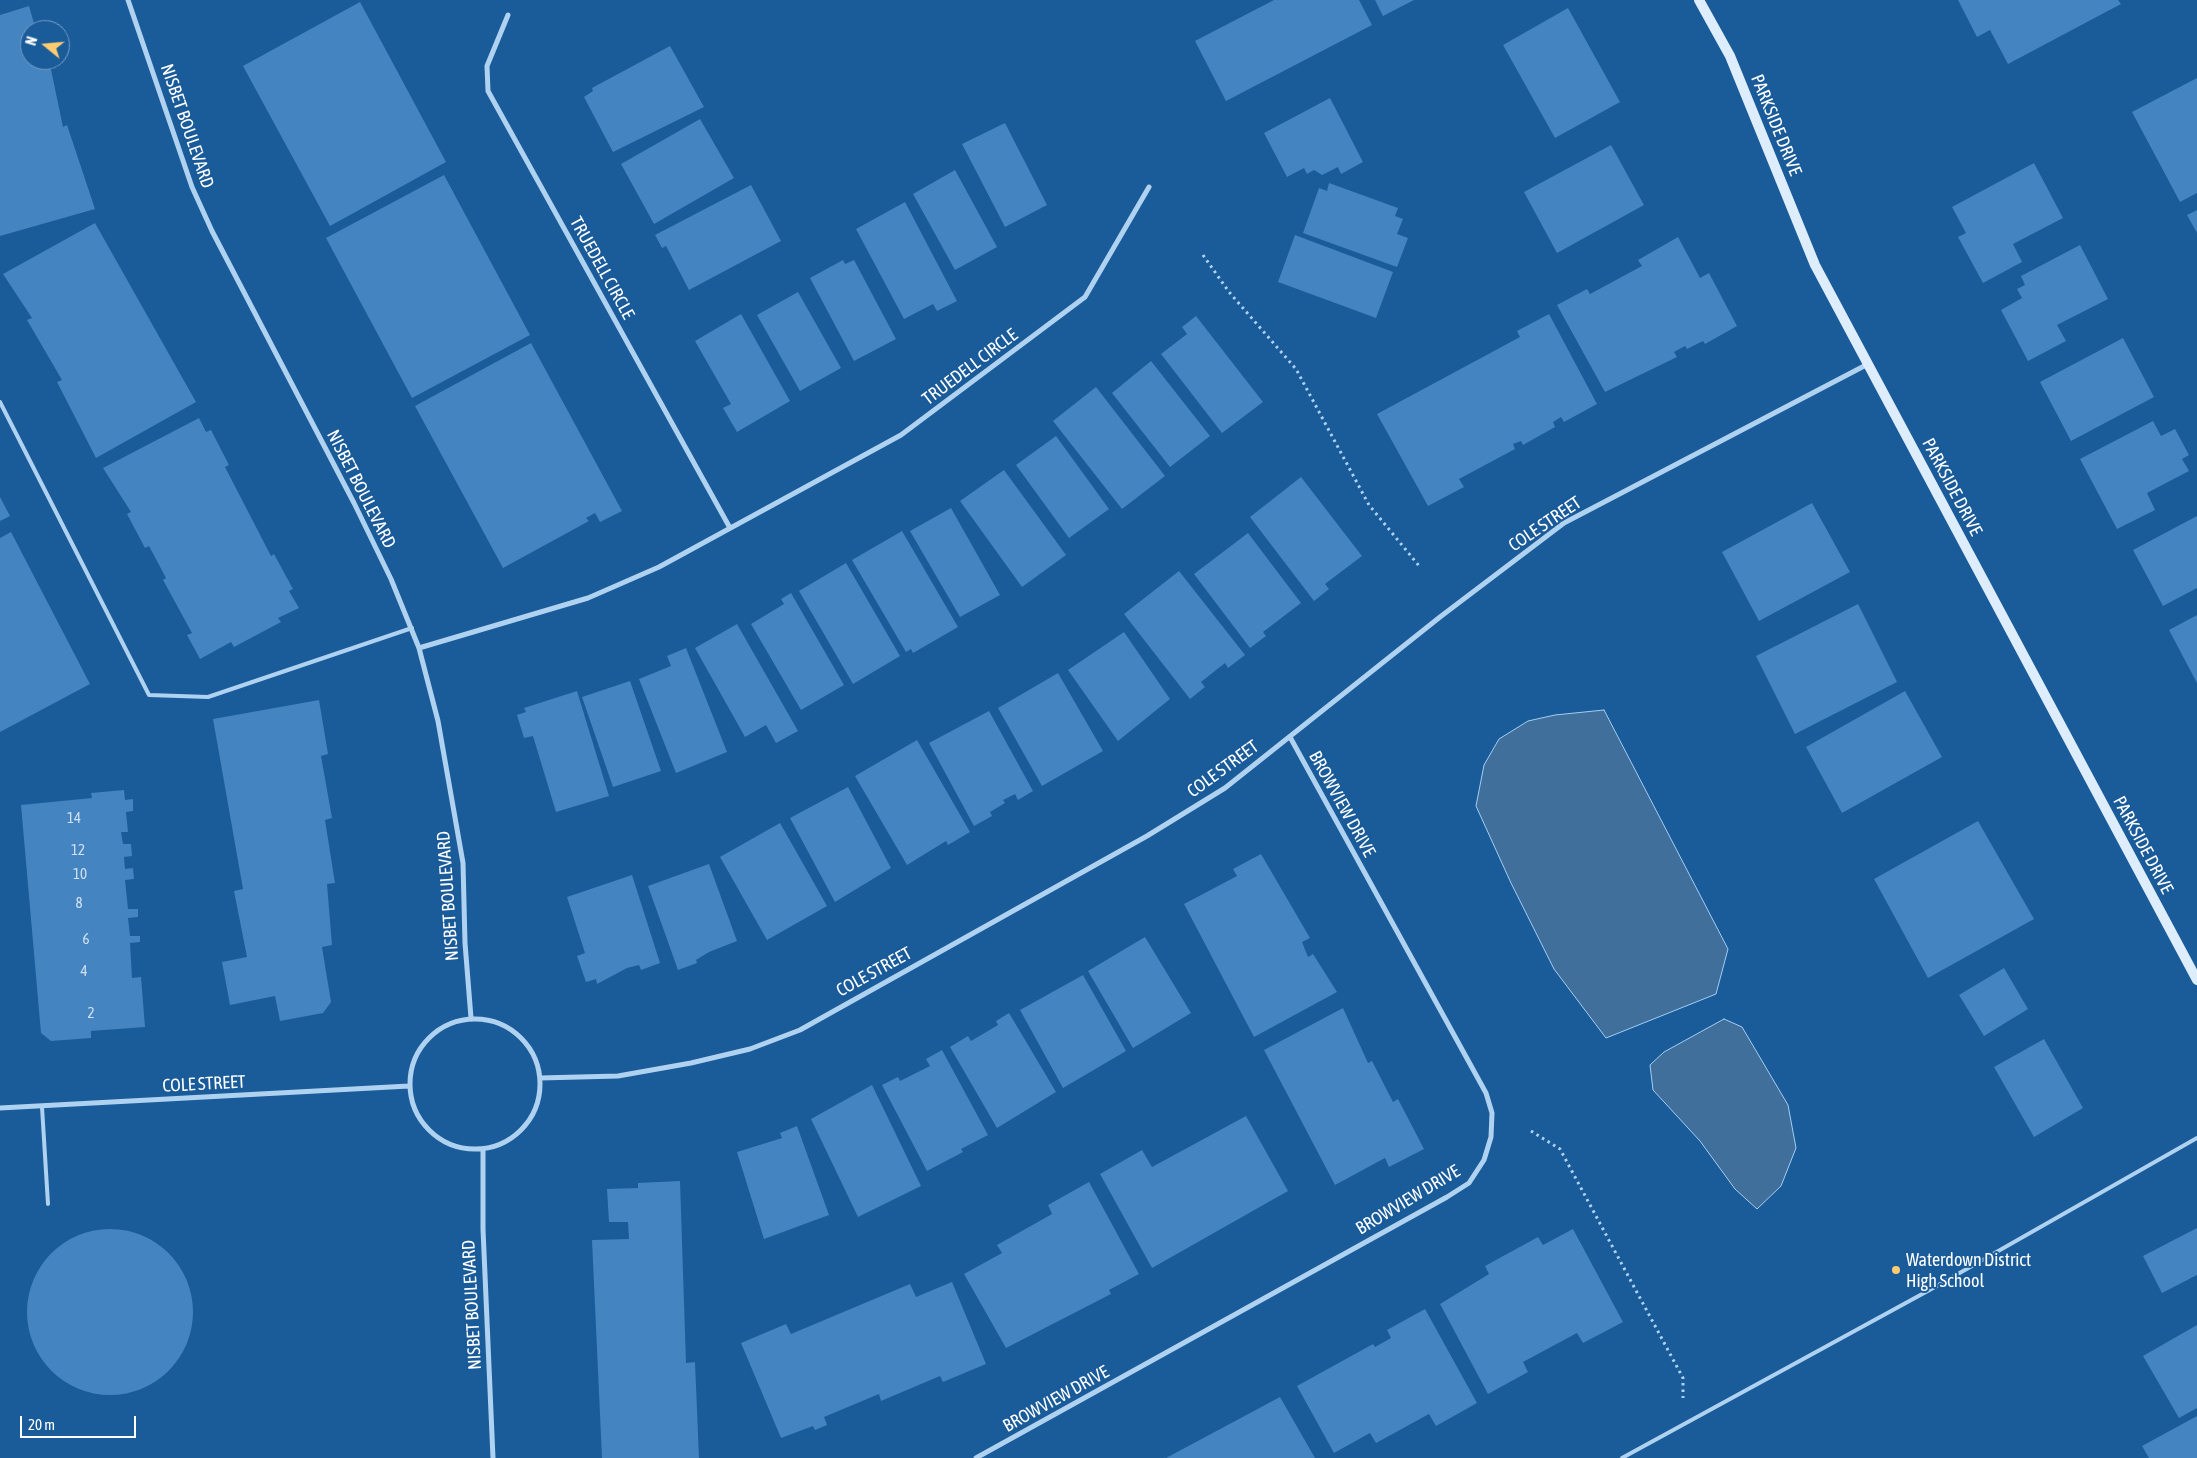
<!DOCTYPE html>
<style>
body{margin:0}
#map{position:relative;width:2197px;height:1458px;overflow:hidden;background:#1a5b9a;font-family:"Asap Condensed",sans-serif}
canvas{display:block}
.north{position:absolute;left:20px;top:20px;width:50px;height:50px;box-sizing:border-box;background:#1a5b9a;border:1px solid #769dc2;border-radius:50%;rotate:287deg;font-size:14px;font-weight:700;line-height:20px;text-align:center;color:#fff}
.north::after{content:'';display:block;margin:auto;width:18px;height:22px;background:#ffcb70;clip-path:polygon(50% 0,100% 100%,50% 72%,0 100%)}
.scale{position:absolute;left:20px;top:1416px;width:116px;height:22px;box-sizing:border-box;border:2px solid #fff;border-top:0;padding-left:6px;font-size:15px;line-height:18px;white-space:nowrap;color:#fff;-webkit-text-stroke:4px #1a5b9a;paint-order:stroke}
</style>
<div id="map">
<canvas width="2197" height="1458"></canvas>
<div class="north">N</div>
<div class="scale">20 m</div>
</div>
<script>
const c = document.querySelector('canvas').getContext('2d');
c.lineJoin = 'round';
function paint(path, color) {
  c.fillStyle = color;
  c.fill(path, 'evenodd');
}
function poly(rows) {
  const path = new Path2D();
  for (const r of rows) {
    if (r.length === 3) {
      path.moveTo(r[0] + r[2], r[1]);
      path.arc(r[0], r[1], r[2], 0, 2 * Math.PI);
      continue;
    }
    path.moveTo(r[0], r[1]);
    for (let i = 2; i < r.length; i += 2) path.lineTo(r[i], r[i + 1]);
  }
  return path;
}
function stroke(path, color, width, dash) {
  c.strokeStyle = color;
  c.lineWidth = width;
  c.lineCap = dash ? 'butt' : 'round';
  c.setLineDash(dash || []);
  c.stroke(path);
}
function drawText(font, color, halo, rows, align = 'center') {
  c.font = font + ' "Asap Condensed",sans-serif';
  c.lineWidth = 4;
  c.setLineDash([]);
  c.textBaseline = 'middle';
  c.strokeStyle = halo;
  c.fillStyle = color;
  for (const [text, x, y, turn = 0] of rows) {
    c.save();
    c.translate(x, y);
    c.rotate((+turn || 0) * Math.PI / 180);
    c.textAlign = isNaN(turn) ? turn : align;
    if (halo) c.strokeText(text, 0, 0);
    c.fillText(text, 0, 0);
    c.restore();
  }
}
const water = poly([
 [1604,710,1728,949,1716,994,1606,1038,1554,969,1511,883,1476,806,1484,765,1499,739,1528,721,1555,715,1604,710],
 [1724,1019,1742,1027,1788,1105,1796,1148,1781,1186,1757,1209,1735,1189,1700,1141,1653,1090,1650,1065,1664,1052,1724,1019]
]);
paint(water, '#416f9c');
stroke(water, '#a3cef3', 1);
paint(poly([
 [1274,0,1359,0,1372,25,1226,101,1195,41],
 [1375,0,1414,0,1383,16],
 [1958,0,2118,0,2121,4,2008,64,1990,30,1977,37],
 [360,2,446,162,330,226,243,66],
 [29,6,36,30,30,30,30,60,49,60,63,127,67,125,95,209,0,236,0,15],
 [1568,8,1620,102,1555,138,1503,45],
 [670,46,704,107,613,152,584,97,593,91,592,88],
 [2197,78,2197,193,2180,202,2132,112],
 [1330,98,1363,162,1341,174,1338,167,1322,175,1314,170,1307,174,1304,168,1287,177,1264,133],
 [700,119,734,178,654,224,621,164],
 [1005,123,1047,205,1005,227,962,144],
 [1611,145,1644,205,1557,253,1524,192],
 [2034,163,2063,218,2013,244,2022,262,1983,283,1958,237,1966,233,1952,207],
 [955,170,997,247,955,270,913,194],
 [444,175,530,335,412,398,326,238],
 [1329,183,1398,208,1395,216,1403,219,1397,234,1408,238,1397,267,1303,233,1319,188,1327,191],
 [751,185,781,241,689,290,666,246,662,248,655,235],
 [905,202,957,301,937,311,933,304,904,319,856,229],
 [2197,210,2197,233,2187,215],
 [95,223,196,402,96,458,57,382,62,380,27,320,32,318,3,274],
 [1295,235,1393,272,1376,318,1278,282],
 [1678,237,1700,278,1709,273,1737,326,1705,344,1703,341,1687,349,1685,346,1674,352,1677,357,1605,392,1557,305,1587,289,1590,294,1642,266,1638,260],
 [2080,245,2108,299,2057,325,2066,341,2028,361,2001,310,2022,298,2017,289,2025,285,2021,276],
 [843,260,845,264,854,260,896,339,854,361,810,278],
 [798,292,841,368,800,391,757,315],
 [741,314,790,401,737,432,723,408,731,404,695,341],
 [1549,314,1597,404,1564,422,1561,417,1553,422,1555,427,1523,445,1521,441,1513,444,1515,449,1459,479,1464,487,1428,506,1377,414,1520,337,1517,331],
 [1196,316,1263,402,1222,433,1161,354,1187,334,1182,327],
 [2123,338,2154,397,2071,441,2040,382],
 [531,343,622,511,600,522,595,513,586,518,589,521,503,568,415,406],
 [1151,361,1210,436,1170,467,1112,393],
 [1096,387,1165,476,1122,509,1053,421],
 [199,418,206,432,211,430,229,465,225,467,271,556,274,554,293,589,289,591,299,608,278,618,281,622,234,647,231,642,200,659,187,635,192,633,163,580,166,578,149,546,145,548,127,514,131,512,103,468],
 [2153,421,2161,436,2175,429,2189,455,2182,459,2189,471,2147,493,2155,510,2117,529,2080,459],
 [1056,436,1109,509,1069,538,1016,465],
 [1004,470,1066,555,1022,587,960,501],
 [1301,477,1362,556,1325,584,1329,589,1314,601,1250,517],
 [0,497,10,516,0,521],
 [1812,503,1850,572,1759,621,1722,552],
 [951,508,1000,595,960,617,910,531],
 [2197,516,2197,588,2163,606,2133,550],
 [902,531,958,627,913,653,911,649,906,652,852,560],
 [11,532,90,684,0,732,0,538],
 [1248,533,1301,603,1263,632,1266,636,1250,648,1194,574],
 [846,563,900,656,853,684,799,591],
 [1179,571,1245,655,1228,668,1225,663,1201,682,1205,687,1190,699,1124,614],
 [791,593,844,685,801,710,751,624,784,604,781,599],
 [1858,604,1897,682,1795,734,1756,656],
 [2197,615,2197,683,2169,630],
 [737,624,798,731,776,743,766,725,745,737,695,648],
 [1124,632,1170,699,1118,741,1068,670],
 [686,648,727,752,676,773,639,679,671,666,667,656],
 [1058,673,1103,751,1042,786,998,708],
 [630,681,661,771,613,787,582,697],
 [577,691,609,796,556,812,533,736,524,738,517,715,526,712,524,708],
 [1905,691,1942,757,1842,813,1806,747],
 [319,700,328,754,321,756,332,818,325,820,335,883,327,884,332,945,322,947,331,1002,323,1013,280,1021,275,996,230,1005,222,962,247,957,234,891,243,889,213,719],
 [989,711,1033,791,1018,800,1015,794,1003,800,1005,803,990,812,992,816,974,826,929,743],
 [917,740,970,832,948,845,946,841,907,865,855,776],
 [848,787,891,868,835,902,790,818],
 [124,790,125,800,133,799,133,811,126,812,128,832,121,832,123,844,131,844,132,856,124,857,125,869,133,868,134,879,125,880,128,909,138,909,138,917,128,918,130,936,140,936,140,942,130,943,132,978,141,977,145,1027,91,1031,91,1038,51,1041,41,1033,21,805,92,798,91,793],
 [1978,821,2034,919,1928,978,1874,879],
 [780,823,827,906,767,940,720,857],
 [1261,854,1310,938,1302,942,1308,957,1313,954,1337,992,1254,1037,1184,904,1237,876,1233,869],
 [709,864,737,941,709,952,696,960,697,963,678,970,648,886],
 [632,875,660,963,641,970,639,965,627,968,597,984,596,979,586,982,577,956,585,953,567,897],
 [1145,937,1191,1013,1133,1048,1088,971],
 [2004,968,2028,1009,1984,1036,1959,995],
 [1083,975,1126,1051,1063,1088,1020,1010],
 [1343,1008,1368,1063,1372,1061,1393,1102,1398,1099,1424,1149,1389,1167,1385,1158,1335,1185,1264,1050],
 [1009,1013,1056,1092,997,1128,950,1047,968,1036,971,1041,998,1025,996,1021],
 [2044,1039,2083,1108,2034,1137,1994,1067],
 [942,1050,988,1135,961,1149,963,1152,927,1171,882,1085,898,1077,900,1081,930,1066,926,1059],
 [872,1085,921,1186,858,1217,811,1119],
 [1246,1116,1288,1191,1152,1268,1100,1174,1142,1150,1152,1167],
 [797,1126,829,1215,764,1239,737,1152,782,1138,780,1133],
 [680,1181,686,1363,695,1362,699,1458,602,1458,592,1240,629,1239,628,1222,609,1222,607,1189,638,1188,638,1183],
 [1089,1182,1139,1274,1109,1290,1111,1294,1006,1348,964,1274,1002,1253,997,1245,1052,1214,1048,1205],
 [2197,1228,2197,1275,2162,1293,2143,1256],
 [1573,1229,1623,1322,1583,1343,1577,1333,1523,1362,1528,1372,1488,1394,1440,1304,1489,1274,1485,1266,1538,1237,1543,1245],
 [110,1312,83],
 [952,1282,986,1364,943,1382,940,1376,881,1401,879,1394,824,1417,827,1425,815,1430,813,1426,781,1438,741,1343,786,1324,791,1334,910,1284,916,1297],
 [1425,1309,1477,1403,1436,1426,1429,1414,1376,1443,1370,1433,1334,1453,1297,1386,1373,1344,1375,1347,1391,1338,1387,1330],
 [2197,1325,2197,1408,2179,1418,2143,1356],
 [1280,1397,1315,1458,1166,1458],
 [2197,1416,2197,1458,2149,1458,2142,1446]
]), '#4384c1');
stroke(poly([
 [1203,255,1229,292,1296,369,1369,505,1420,567],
 [1531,1131,1560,1149,1683,1378,1683,1398]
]), '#b0d2f1', 3, [2.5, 4]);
stroke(poly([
 [0,402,149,695,208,697,412,628],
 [42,1107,48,1204],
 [1622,1458,1935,1287,2197,1138]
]), '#b0d2f1', 4);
stroke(poly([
 [128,0,192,187,212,231,354,503,391,579,419,648,438,721,463,863,465,943,471,1018],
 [508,15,487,66,488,91,730,528],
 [419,648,588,598,659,567,901,435,1085,297,1149,187],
 [475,1084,65],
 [540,1078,618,1076,691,1063,750,1049,800,1030,1147,836,1225,788,1440,617,1564,523,1868,364],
 [0,1108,409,1086],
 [483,1150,483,1229,493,1458],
 [976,1458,1447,1197,1469,1183,1484,1160,1491,1137,1492,1113,1486,1093,1290,737]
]), '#b0d2f1', 5);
stroke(poly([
 [1699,0,1730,56,1815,265,2197,980]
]), '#deedfc', 10);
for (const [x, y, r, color] of [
 [1896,1270,5,"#ffcb70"]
]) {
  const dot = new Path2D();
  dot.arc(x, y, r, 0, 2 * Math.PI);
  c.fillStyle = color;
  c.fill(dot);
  stroke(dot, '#1a5b9a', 2);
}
drawText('15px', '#d0e0f0', null, [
 ["14",74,818],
 ["12",78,850],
 ["10",80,874],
 ["8",79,903],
 ["6",86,939],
 ["4",84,971],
 ["2",91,1013]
]);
drawText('18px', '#fff', '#1a5b9a', [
 ["PARKSIDE DRIVE",1776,125,68],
 ["NISBET BOULEVARD",187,126,71],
 ["TRUEDELL CIRCLE",602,268,61],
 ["TRUEDELL CIRCLE",970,367,-37],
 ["PARKSIDE DRIVE",1952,487,62],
 ["NISBET BOULEVARD",361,489,63],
 ["COLE STREET",1545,524,-34],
 ["COLE STREET",1223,769,-36],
 ["BROWVIEW DRIVE",1342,804,61],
 ["PARKSIDE DRIVE",2143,845,62],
 ["NISBET BOULEVARD",448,896,-94],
 ["COLE STREET",874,972,-29],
 ["COLE STREET",204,1084,-3],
 ["BROWVIEW DRIVE",1408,1200,-31],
 ["NISBET BOULEVARD",472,1305,-93],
 ["BROWVIEW DRIVE",1056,1399,-29]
]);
drawText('18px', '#fff', '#1a5b9a', [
 ["Waterdown District",1906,1260],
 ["High School",1906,1281]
], 'left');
</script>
